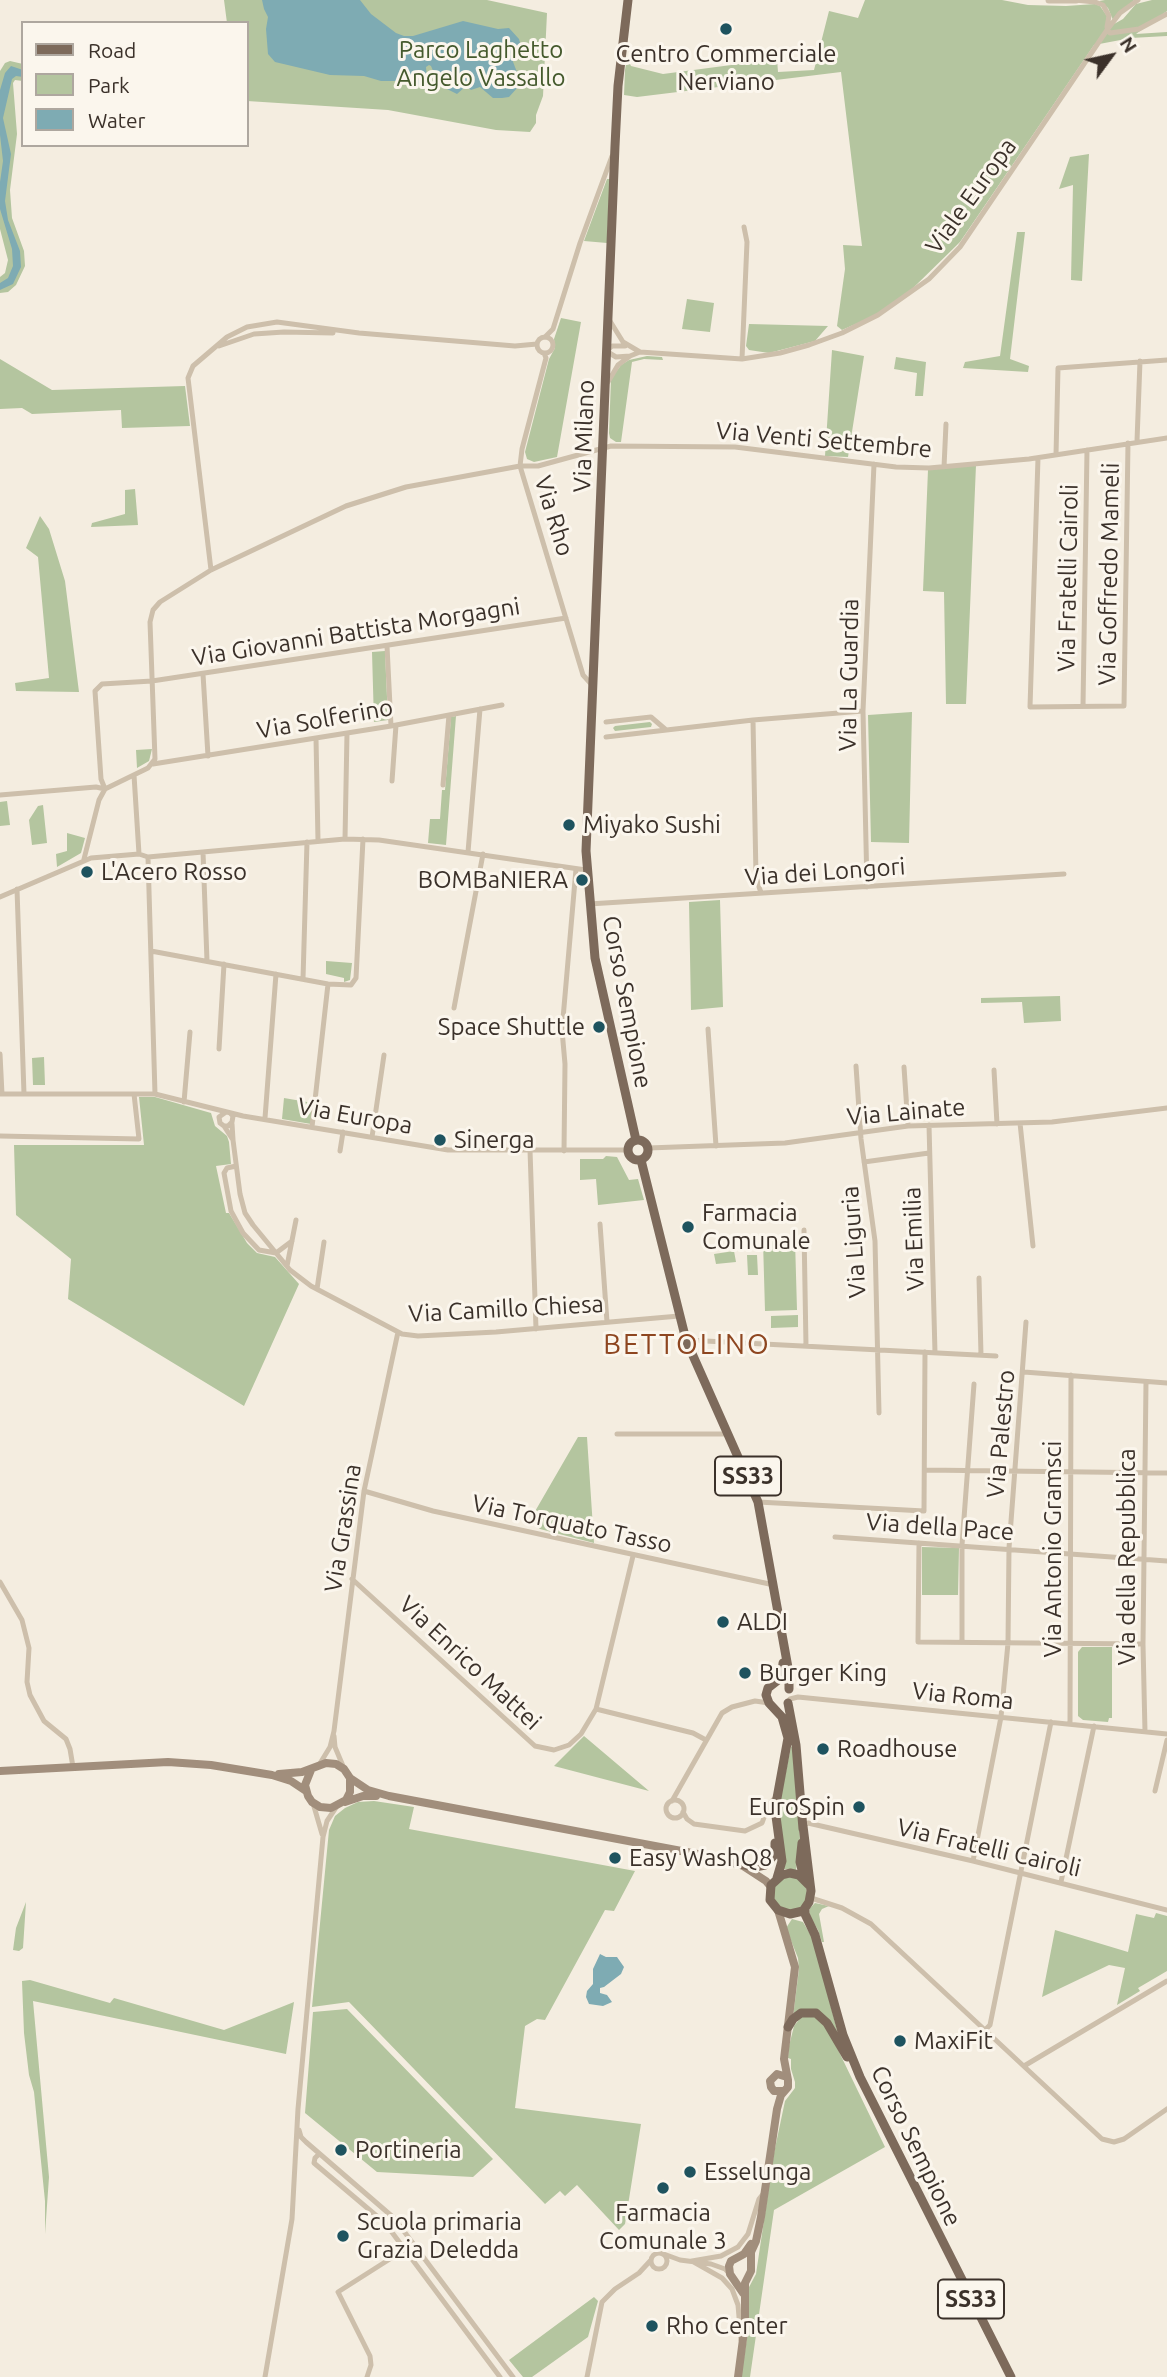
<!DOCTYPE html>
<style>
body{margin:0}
#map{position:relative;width:1167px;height:2377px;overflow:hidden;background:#f4ede0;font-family:Ubuntu,sans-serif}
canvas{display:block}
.legend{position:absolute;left:21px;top:21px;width:228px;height:126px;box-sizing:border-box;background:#fbf6ed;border:2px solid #aea79f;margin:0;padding:9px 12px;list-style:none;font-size:21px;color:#3b312a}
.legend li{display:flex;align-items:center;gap:14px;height:35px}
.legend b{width:35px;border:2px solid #aea79f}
.north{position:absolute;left:1076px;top:21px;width:70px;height:70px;-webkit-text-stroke:5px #fbf6ed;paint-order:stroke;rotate:57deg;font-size:19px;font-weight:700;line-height:28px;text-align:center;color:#3b312a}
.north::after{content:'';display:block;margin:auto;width:24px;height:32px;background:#3b312a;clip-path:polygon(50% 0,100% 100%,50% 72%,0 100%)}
</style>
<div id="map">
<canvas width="1167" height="2377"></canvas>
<ul class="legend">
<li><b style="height:9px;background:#7d6a5b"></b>Road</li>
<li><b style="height:19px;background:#b4c59f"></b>Park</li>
<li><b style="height:19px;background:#7eabb3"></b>Water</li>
</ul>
<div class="north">N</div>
</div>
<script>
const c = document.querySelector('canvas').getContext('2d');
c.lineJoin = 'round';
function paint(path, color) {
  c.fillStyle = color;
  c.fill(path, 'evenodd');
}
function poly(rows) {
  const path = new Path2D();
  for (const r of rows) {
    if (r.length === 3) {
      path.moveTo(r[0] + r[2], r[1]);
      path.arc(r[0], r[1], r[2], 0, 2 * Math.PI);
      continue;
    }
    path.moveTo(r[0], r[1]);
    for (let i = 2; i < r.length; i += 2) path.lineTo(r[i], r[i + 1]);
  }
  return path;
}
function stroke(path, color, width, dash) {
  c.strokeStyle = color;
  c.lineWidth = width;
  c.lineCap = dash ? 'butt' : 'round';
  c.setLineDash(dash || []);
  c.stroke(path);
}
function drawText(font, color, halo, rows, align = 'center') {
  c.font = font + ' Ubuntu,sans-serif';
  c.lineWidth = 6;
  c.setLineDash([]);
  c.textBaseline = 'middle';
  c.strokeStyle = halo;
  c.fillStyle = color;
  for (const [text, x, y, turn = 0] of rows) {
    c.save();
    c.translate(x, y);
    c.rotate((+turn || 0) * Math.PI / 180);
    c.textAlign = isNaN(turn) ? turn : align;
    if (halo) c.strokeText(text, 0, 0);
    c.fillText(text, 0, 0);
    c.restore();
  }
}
paint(poly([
 [224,0,487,0,547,13,543,96,536,115,536,123,530,132,496,130,388,110,247,101,247,23,227,23],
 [865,0,1002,0,1028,5,1066,6,1095,4,1100,6,1107,16,1105,29,1123,19,1136,4,1152,0,1167,0,1167,11,1136,34,1167,32,1167,36,1131,38,1094,45,960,242,911,290,876,315,842,330,837,326,845,269,843,245,862,246,841,72,637,97,624,95,625,70,627,58,631,66,663,74,777,59,778,72,814,70,829,11,858,18],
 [1105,0,1134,0,1113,20,1108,8,1099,1],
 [10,61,23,64,23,81,15,80,13,83,17,134,10,190,12,218,24,251,25,266,16,285,8,292,0,293,0,277,5,273,8,260,0,229,0,71,5,63],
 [1089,154,1082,281,1071,280,1073,185,1059,189,1070,157],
 [607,179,610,179,607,243,584,241],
 [1017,232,1025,232,1010,359,1029,366,1028,372,963,368,965,362,1000,356],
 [687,299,714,303,710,332,682,329],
 [561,318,581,322,557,457,534,462,527,459,525,452,549,359,555,348,554,339],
 [749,324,828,326,815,341,769,353,749,350,746,346],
 [832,350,864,356,848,457,825,456],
 [647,356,662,357,663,360,644,359,632,362,621,442,616,442,610,438,609,433,611,379,621,365,629,360],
 [896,357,926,362,923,396,915,396,917,373,894,369],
 [0,359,52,390,185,386,190,426,122,428,121,410,32,414,22,408,0,409],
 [976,465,966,704,946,704,944,592,923,591,928,470],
 [135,489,138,525,91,527,92,523,125,514,125,490],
 [40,516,49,529,65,581,79,692,16,691,15,683,49,678,38,557,26,548],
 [385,651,388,720,374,722,372,652],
 [912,712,909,843,871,842,868,715],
 [456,716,446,845,428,843,430,819,440,819,442,790,445,790,451,717],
 [650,722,652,724,651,727,615,731,613,728,615,726],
 [152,749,149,761,137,768,136,750],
 [7,801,10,825,0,826,0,802],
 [43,805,47,843,32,845,29,820,38,806],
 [67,833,85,838,81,853,57,867,56,854,67,851],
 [720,900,723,1007,691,1010,689,902],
 [326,961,352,963,350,980,344,982,344,978,326,974],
 [1060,996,1061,1021,1024,1023,1022,1002,981,1003,981,998],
 [44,1057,45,1085,33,1085,32,1058],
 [139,1097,155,1097,211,1113,215,1126,227,1136,229,1142,231,1164,216,1166,226,1213,229,1213,247,1243,257,1253,275,1257,299,1284,244,1406,68,1299,71,1259,16,1215,14,1145,144,1145],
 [284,1098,313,1103,311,1124,282,1119],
 [606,1156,617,1157,629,1180,638,1179,644,1200,598,1205,596,1179,580,1180,580,1159,603,1159],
 [795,1240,797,1310,765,1311,763,1241],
 [734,1251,736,1262,716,1264,714,1254],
 [747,1255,757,1255,758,1275,748,1275],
 [798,1315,798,1327,771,1328,771,1316],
 [578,1437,587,1437,594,1543,540,1529,530,1520],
 [922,1547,959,1548,958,1595,922,1595],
 [1082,1647,1112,1647,1112,1718,1109,1718,1108,1722,1083,1720,1078,1716,1078,1652],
 [584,1736,649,1791,554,1766],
 [794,1746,800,1840,796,1870,784,1869,778,1810,791,1747],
 [374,1801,414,1807,409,1829,635,1871,614,1911,605,1910,545,2020,537,2019,525,2026,515,2108,641,2124,625,2224,619,2230,577,2185,565,2196,560,2191,545,2204,349,2002,312,2007,329,1830,335,1816,345,1808,358,1802],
 [790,1894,17],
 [26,1902,23,1948,19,1951,13,1950,16,1928],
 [815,1903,829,1906,822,1909,819,1914,824,1942,822,1942,818,1930,809,1915,810,1908],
 [1156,1913,1167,1916,1167,1971,1138,1988,1140,1991,1117,2005,1125,1968,1109,1965,1042,1997,1055,1930,1128,1952,1136,1914,1154,1918],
 [792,1919,803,1922,813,1939,841,2045,824,2016,793,2017,799,1969,798,1958,786,1928],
 [30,1980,110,2003,114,1998,224,2030,294,2002,286,2054,33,2001,49,2177,45,2234,45,2201,34,2092,29,2075,24,2033,22,1981],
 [347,2009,493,2159,473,2177,377,2172,305,2113,313,2012],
 [802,2016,815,2016,827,2027,885,2147,774,2210,750,2377,741,2377,749,2325,748,2289,756,2274,774,2153,785,2101,795,2088,795,2082,791,2069,791,2059,788,2058,789,2046,794,2026],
 [594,2297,598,2301,588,2337,532,2377,523,2377,509,2360]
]), '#b4c59f');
paint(poly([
 [262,0,360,0,371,14,396,33,404,36,413,36,463,21,498,29,509,28,519,39,521,46,510,54,520,80,518,87,509,97,502,98,493,98,480,87,471,90,466,86,457,94,439,85,431,66,429,65,426,67,427,78,416,86,399,81,381,81,364,76,330,75,275,62,268,54,266,29,268,17,264,9],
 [11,66,23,70,23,77,16,76,12,79,3,118,11,154,5,201,8,220,20,251,21,267,13,284,0,290,0,283,8,278,13,266,12,249,0,209,0,182,3,161,0,135,0,90,5,73],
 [600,1954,606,1957,617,1957,624,1967,621,1974,604,1987,600,1988,600,1993,607,1995,612,2002,603,2006,589,2004,586,1997,587,1991,593,1984,593,1969]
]), '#7eabb3');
stroke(poly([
 [1075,0,1095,2,1103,5,1109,16,1107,27],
 [1107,30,1110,33,1139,29,1167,14],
 [610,321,623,342,640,352,742,359,780,353,809,345,842,333,878,315,929,279,960,247,1107,30,1120,13,1138,0],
 [545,337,553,329,580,243,612,156],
 [545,345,8],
 [219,346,254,334,284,332,333,333],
 [625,346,612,346,606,351,616,357,630,356],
 [544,353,546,358,522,449,520,466,583,675,592,685],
 [742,359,747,242,744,227],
 [608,382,618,365,630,356,640,352],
 [1137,441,1140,361],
 [1056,455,1058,368,1167,360],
 [1038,458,1030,707,1124,706,1128,443],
 [944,467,946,424],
 [211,570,188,378,193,366,227,337,247,327,277,322,359,333,515,346,537,344],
 [387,646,391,726],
 [203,674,208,756],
 [1083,706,1087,450],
 [753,720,756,877,761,893],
 [606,722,651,717,665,729],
 [606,737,753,720,863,711],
 [316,738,318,841],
 [153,764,391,726,502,705],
 [134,775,139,854],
 [392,781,396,725],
 [443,785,449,715],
 [105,789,101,779,95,691,102,684,152,681,566,618],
 [0,795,96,787,105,789],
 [345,839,347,733],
 [203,852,207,961],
 [468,852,480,709],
 [148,857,155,1094],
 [84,859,99,800,105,789,148,768,155,759,150,622,153,610,160,602,211,570,346,506,406,487,520,466,538,466,611,446,735,447,896,467,929,468,1029,459,1167,438],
 [867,887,863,711,874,464],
 [17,889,24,1094],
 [0,897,91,858,139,854,148,857,345,839,379,840,586,870],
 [589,904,1064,874],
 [151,951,328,984,351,985,356,978,363,839],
 [303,979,307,842],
 [454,1008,483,854],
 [708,1029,716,1146],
 [219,1049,224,964],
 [0,1054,2,1094],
 [856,1066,861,1139,875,1241,879,1413],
 [904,1067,908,1126],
 [994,1070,997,1124],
 [0,1094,155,1094,243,1116,448,1150,628,1150],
 [184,1102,190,1032],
 [226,1112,219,1117,220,1123,224,1126,228,1126,232,1122,233,1116,230,1113],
 [265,1118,276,974],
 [1020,1123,1033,1246],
 [929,1125,935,1353],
 [224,1126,233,1140,232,1124],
 [312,1127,328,984],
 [0,1136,139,1139,134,1094],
 [372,1137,384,1055],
 [233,1140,240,1194,245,1213,253,1225,290,1270,311,1286,402,1334,418,1336,496,1332,679,1316],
 [648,1148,785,1143,908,1126,1052,1122,1167,1108],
 [530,1150,536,1329],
 [340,1151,343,1132],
 [564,1151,565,1064,562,1030,576,869],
 [864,1162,929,1153],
 [236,1166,227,1168,224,1173,231,1211,243,1233,259,1250,276,1253,292,1241],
 [600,1224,607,1322],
 [804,1230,806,1346],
 [287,1266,296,1220],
 [979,1278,981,1355],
 [317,1289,324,1242],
 [686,1340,996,1356],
 [1024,1372,1167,1383],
 [617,1434,729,1434],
 [925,1470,1167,1473],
 [364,1491,433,1511,774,1585],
 [758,1502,924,1511,925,1352],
 [835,1537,1167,1561],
 [919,1543,918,1642,1143,1644],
 [352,1579,535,1746,554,1750,569,1745,581,1734,596,1709,633,1556],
 [0,1582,22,1620,29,1648,27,1682,30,1695,44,1721,66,1739,70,1749,73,1767],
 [962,1642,962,1545,974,1384],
 [790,1699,798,1697,1167,1734],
 [596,1709,693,1733,706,1740],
 [1070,1723,1071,1375],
 [1145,1732,1143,1644,1146,1382],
 [334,1736,335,1747,343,1766],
 [319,1765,330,1747,334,1731,364,1491,398,1332],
 [1155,1791,1167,1740],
 [675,1809,9],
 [672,1801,722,1713,732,1707,755,1701,769,1703],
 [313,1803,322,1834],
 [683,1812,687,1819,694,1824,745,1831,762,1823,769,1804,776,1797],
 [804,1825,808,1823,973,1861,1167,1910],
 [973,1861,1001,1717,1008,1643,1009,1548,1026,1322],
 [1061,1882,1094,1726],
 [811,1898,842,1908,871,1924,1102,2139,1114,2142,1124,2139,1167,2109],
 [984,2031,990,2025,1051,1722],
 [1024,2066,1167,1981],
 [299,2130,301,2137,306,2142,394,2218,513,2377],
 [319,2154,315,2158,314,2163,385,2223,500,2377],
 [659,2261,8],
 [661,2253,680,2260,711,2264,725,2269,730,2274],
 [692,2261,721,2256,738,2247,748,2234,759,2199,763,2194],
 [692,2261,722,2278,732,2289,738,2305,741,2340],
 [265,2377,292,2219,298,2109,323,1837,327,1821,337,1806],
 [367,2377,371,2365,370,2356,338,2292,404,2250],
 [587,2377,602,2302,615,2289,639,2273,651,2260]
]), '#cdbfab', 5);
stroke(poly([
 [1049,0,1076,0]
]), '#cdbfab', 7);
stroke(poly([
 [0,1771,168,1762,211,1765,272,1775,291,1781,306,1791],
 [279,1774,302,1772,326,1763,336,1764,344,1769,350,1778,350,1792,346,1800,331,1808,320,1807,312,1802,308,1796,305,1785,311,1770],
 [350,1778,368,1790,389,1796,724,1859,743,1866,766,1881,771,1887],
 [345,1802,363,1796,376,1796],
 [778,1910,795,1967,784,2059,788,2080],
 [784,2091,774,2091,771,2087,770,2081,777,2074,787,2077],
 [743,2293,730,2274,729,2266,731,2261,744,2254,751,2244],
 [738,2377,745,2324,745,2283,751,2271,751,2252,756,2241,761,2217,777,2109,781,2095,788,2087,788,2080]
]), '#a18e7c', 8);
stroke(poly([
 [628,0,618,86,615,146,586,851,595,958,636,1140],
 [638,1150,10],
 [641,1160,686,1340,758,1502,789,1673,789,1689],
 [788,1703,796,1745,803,1829],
 [803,1826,811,1891,809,1902,803,1911,790,1914,778,1910,770,1900,771,1885,782,1875,790,1873,799,1875,810,1886],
 [802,1843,800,1862,804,1878],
 [735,1863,755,1867,765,1865,775,1854,775,1843],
 [777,1878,782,1861,775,1809,788,1738,782,1717,769,1703,766,1695,768,1688,782,1677,783,1663],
 [805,1908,805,1914,815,1935,843,2035,860,2077,1011,2377],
 [788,2027,793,2019,801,2013,816,2013,827,2023,847,2057]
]), '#7d6a5b', 9);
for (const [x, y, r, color] of [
 [726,29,7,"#1e535f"],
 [569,825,7,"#1e535f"],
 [87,872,7,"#1e535f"],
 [582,880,7,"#1e535f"],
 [599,1027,7,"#1e535f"],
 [440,1140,7,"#1e535f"],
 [688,1227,7,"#1e535f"],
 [723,1622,7,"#1e535f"],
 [745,1673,7,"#1e535f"],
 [823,1749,7,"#1e535f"],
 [859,1807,7,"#1e535f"],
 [615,1858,7,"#1e535f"],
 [900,2041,7,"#1e535f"],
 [341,2150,7,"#1e535f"],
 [690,2172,7,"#1e535f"],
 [663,2188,7,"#1e535f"],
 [343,2236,7,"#1e535f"],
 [652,2326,7,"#1e535f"]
]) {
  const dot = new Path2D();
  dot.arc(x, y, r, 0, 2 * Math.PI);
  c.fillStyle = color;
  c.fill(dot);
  stroke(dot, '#fbf6ed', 2.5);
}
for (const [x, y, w] of [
 [748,1476,66],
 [971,2299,66]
]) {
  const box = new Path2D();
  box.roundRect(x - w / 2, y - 19.5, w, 39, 5);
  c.fillStyle = '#fbf6ed';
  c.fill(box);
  stroke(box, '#3b312a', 2);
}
drawText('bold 23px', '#3b312a', null, [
 ["SS33",748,1476],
 ["SS33",971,2299]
]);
drawText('24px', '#455a2d', '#fbf6ed', [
 ["Parco Laghetto",481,50],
 ["Angelo Vassallo",481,78]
]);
drawText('24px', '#3b312a', '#fbf6ed', [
 ["Centro Commerciale",726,54,"center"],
 ["Nerviano",726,82,"center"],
 ["Miyako Sushi",583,825],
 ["L'Acero Rosso",101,872],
 ["BOMBaNIERA",568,880,"right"],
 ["Space Shuttle",585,1027,"right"],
 ["Sinerga",454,1140],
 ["Farmacia",702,1213],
 ["Comunale",702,1241],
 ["ALDI",737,1622],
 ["Burger King",759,1673],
 ["Roadhouse",837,1749],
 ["EuroSpin",845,1807,"right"],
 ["Easy WashQ8",629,1858],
 ["MaxiFit",914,2041],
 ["Portineria",355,2150],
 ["Esselunga",704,2172],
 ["Farmacia",663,2213,"center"],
 ["Comunale 3",663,2241,"center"],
 ["Scuola primaria",357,2222],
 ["Grazia Deledda",357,2250],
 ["Rho Center",666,2326]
], 'left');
drawText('24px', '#3b312a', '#fbf6ed', [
 ["Viale Europa",971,196,-54],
 ["Via Milano",584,436,-88],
 ["Via Venti Settembre",824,440,5],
 ["Via Rho",554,516,73],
 ["Via Goffredo Mameli",1109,574,-89],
 ["Via Fratelli Cairoli",1068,578,-89],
 ["Via Giovanni Battista Morgagni",356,632,-9],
 ["Via La Guardia",849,675,-89],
 ["Via Solferino",325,719,-10],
 ["Via dei Longori",825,872,-4],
 ["Corso Sempione",627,1002,79],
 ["Via Lainate",906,1112,-5],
 ["Via Europa",355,1116,10],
 ["Via Emilia",914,1239,-92],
 ["Via Liguria",854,1242,-94],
 ["Via Camillo Chiesa",506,1309,-3],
 ["Via Palestro",1001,1434,-85],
 ["Via Torquato Tasso",572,1524,12],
 ["Via della Pace",940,1527,4],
 ["Via Grassina",343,1528,-81],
 ["Via Antonio Gramsci",1053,1549,-90],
 ["Via della Repubblica",1127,1557,-90],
 ["Via Enrico Mattei",470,1663,43],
 ["Via Roma",963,1696,6],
 ["Via Fratelli Cairoli",989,1848,13],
 ["Corso Sempione",916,2146,64]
]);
c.letterSpacing = '2px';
drawText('28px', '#8e4620', '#fbf6ed', [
 ["BETTOLINO",687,1345]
]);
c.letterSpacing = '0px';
</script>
